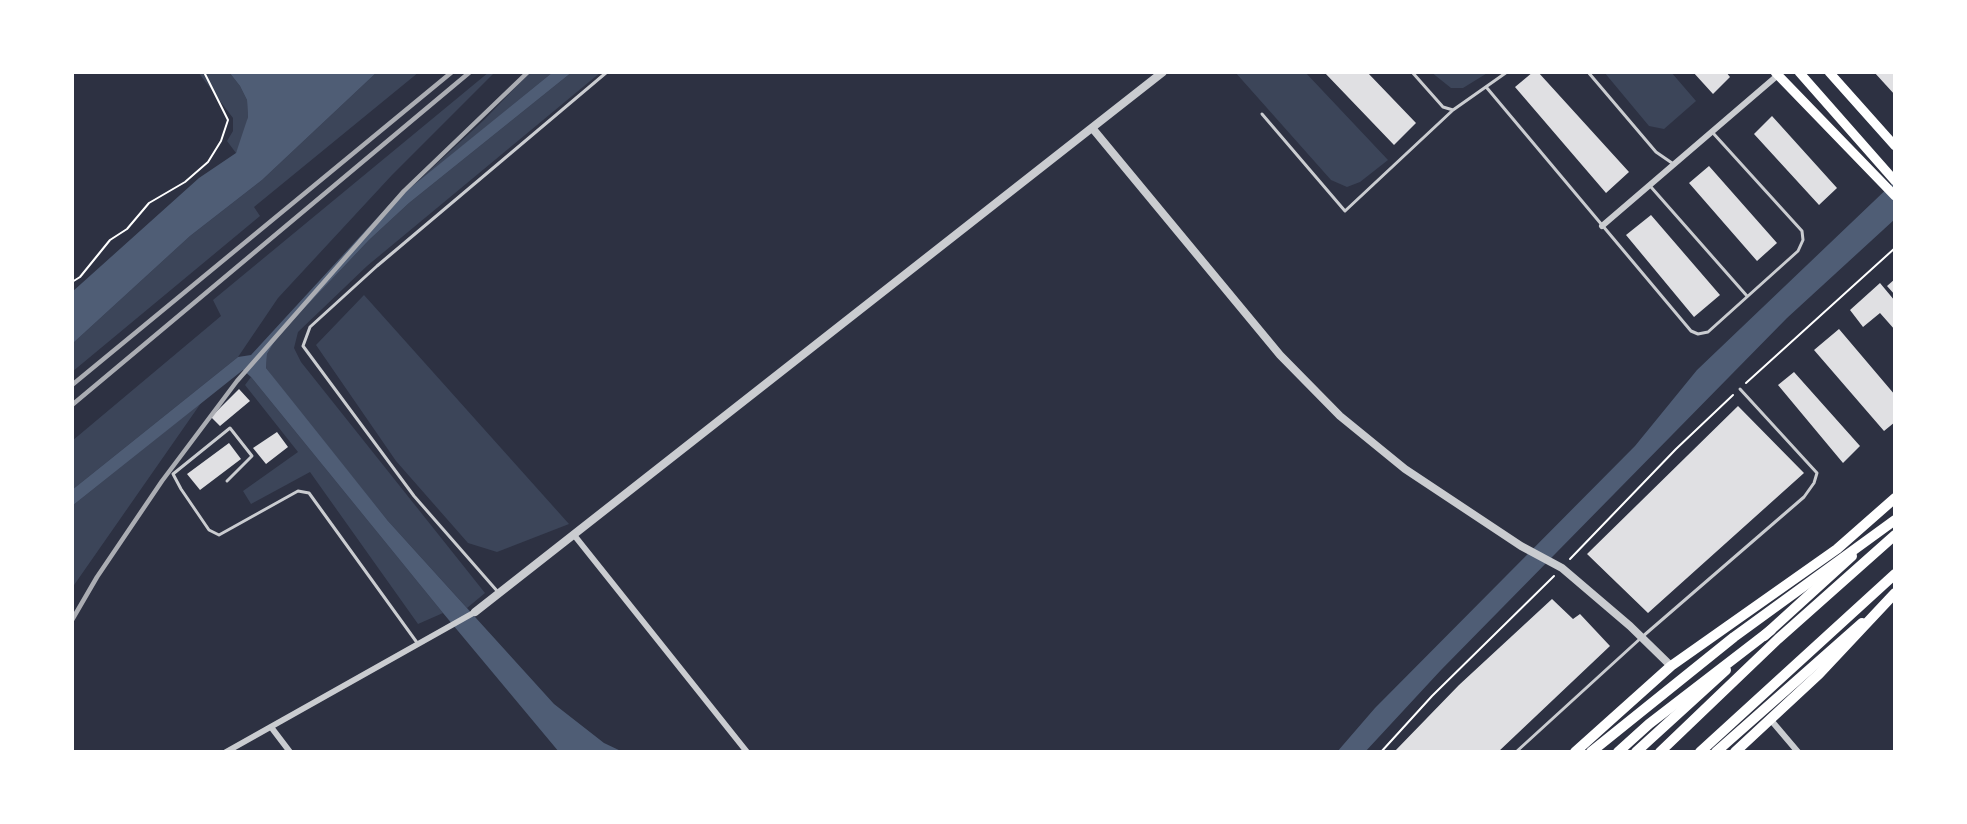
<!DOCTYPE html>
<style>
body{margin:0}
#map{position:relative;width:1967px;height:824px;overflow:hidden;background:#2d3142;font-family:"Roboto Condensed",sans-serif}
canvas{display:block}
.frame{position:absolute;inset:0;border:74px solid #fff;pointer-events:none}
</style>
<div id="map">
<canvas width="1967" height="824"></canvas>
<div class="frame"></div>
</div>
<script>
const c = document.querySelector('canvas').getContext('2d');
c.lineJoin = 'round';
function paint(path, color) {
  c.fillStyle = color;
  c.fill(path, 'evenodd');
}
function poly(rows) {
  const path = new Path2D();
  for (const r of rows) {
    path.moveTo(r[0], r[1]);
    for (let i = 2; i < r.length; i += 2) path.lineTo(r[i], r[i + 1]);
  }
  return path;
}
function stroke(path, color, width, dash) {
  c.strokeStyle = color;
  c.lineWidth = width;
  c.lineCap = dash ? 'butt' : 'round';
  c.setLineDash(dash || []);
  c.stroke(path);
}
paint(poly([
 [198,72,229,72,240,86,247,100,248,117,244,136,236,153,227,141,233,131,233,118],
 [377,72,419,72,254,207,260,216,72,372,72,344,190,236,262,180],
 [489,72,495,72,392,175,278,298,238,357,72,490,72,441,221,316,213,300],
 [530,72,553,72,407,191,485,119],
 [572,72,601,72,367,266,298,332,294,348,301,362,485,593,467,608,388,521,287,396,266,368,267,354,278,336,369,240,409,203],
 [1235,72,1305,72,1388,160,1360,182,1347,187,1331,180],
 [1431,72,1489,72,1463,88,1451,88],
 [1604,72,1671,72,1696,101,1664,129,1649,126],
 [364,295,569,524,497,552,468,543,396,461,316,345],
 [251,377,443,613,418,624,310,472,251,504,243,491,298,452,245,385],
 [201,403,72,588,72,589,72,506]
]), '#3c4559');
paint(poly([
 [229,72,377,72,262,180,190,236,72,344,72,292,199,178,236,153,248,117,247,100,240,86],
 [553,72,572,72,409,203,369,240,278,336,267,354,266,368,388,521,554,704,604,743,623,752,559,752,443,613,251,377,243,370,72,506,72,490,238,357,251,355,389,205],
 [1895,181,1895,219,1787,318,1441,670,1365,752,1337,752,1375,708,1635,446,1697,370]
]), '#4f5d75');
paint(poly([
 [1324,72,1367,72,1416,123,1394,145],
 [1533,72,1538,72,1629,172,1606,193,1515,87],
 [1693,72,1726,72,1730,77,1713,94],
 [1874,72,1895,72,1895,95],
 [1772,116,1837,188,1819,205,1754,134],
 [1709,166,1777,243,1757,261,1689,183],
 [1651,215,1720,295,1694,317,1626,235],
 [1895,279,1895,295,1887,286],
 [1880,283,1895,301,1895,330,1880,313,1863,327,1850,310],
 [1839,329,1895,395,1895,422,1884,431,1814,350],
 [1794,372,1860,446,1843,463,1778,385],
 [239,389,250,401,220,426,211,417],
 [1738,406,1804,473,1648,613,1587,554],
 [277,432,288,447,266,464,253,448],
 [229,443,241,459,200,490,187,474],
 [1552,599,1573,619,1580,614,1610,646,1498,752,1394,752,1459,685]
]), '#e0e0e3');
stroke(poly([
 [72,282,80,277,110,240,127,229,149,203,185,182,208,162,221,141,228,120,204,72],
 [1746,383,1895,248],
 [1570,559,1676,449,1733,395],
 [1381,752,1432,696,1554,576]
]), '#fff', 2);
stroke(poly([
 [1412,72,1443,107,1453,110,1507,72],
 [1588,72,1656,152,1672,163],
 [1487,88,1691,331,1698,334,1708,332,1798,251,1803,240,1802,231,1713,133],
 [1262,114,1345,211,1453,110],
 [1651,187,1747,296],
 [227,481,252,456,230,428,173,474,181,489,209,530,219,535,298,491,309,493,418,644],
 [498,592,414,496,303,346,310,327,377,266,607,72],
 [1516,752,1642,637,1804,497,1814,483,1817,473,1740,389]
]), '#caccd0', 3);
stroke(poly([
 [1602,226,1778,75],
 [574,535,747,752],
 [1770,719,1798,752],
 [271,727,290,752],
 [226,752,475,612]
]), '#caccd0', 6);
stroke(poly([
 [1093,129,1280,355,1340,416,1405,469,1521,546,1562,568,1630,626,1671,666],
 [475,612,1163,72]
]), '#caccd0', 8);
stroke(poly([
 [1775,72,1895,196],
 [1799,72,1895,181],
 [1829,72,1895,146]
]), '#fff', 9);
stroke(poly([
 [1764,636,1852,556],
 [1575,752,1671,666,1837,549,1895,498],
 [1636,752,1726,670],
 [1716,752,1862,623]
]), '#fff', 10);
stroke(poly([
 [1591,752,1734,637,1895,520],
 [1618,752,1649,724,1771,630],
 [1660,752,1778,639,1895,535],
 [1700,752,1895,574],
 [1735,752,1819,674,1895,593]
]), '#fff', 10);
stroke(poly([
 [72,385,452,72],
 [72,405,470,72],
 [72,620,97,577,162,481,237,381,404,191,528,72]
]), '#abadb3', 4.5);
</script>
